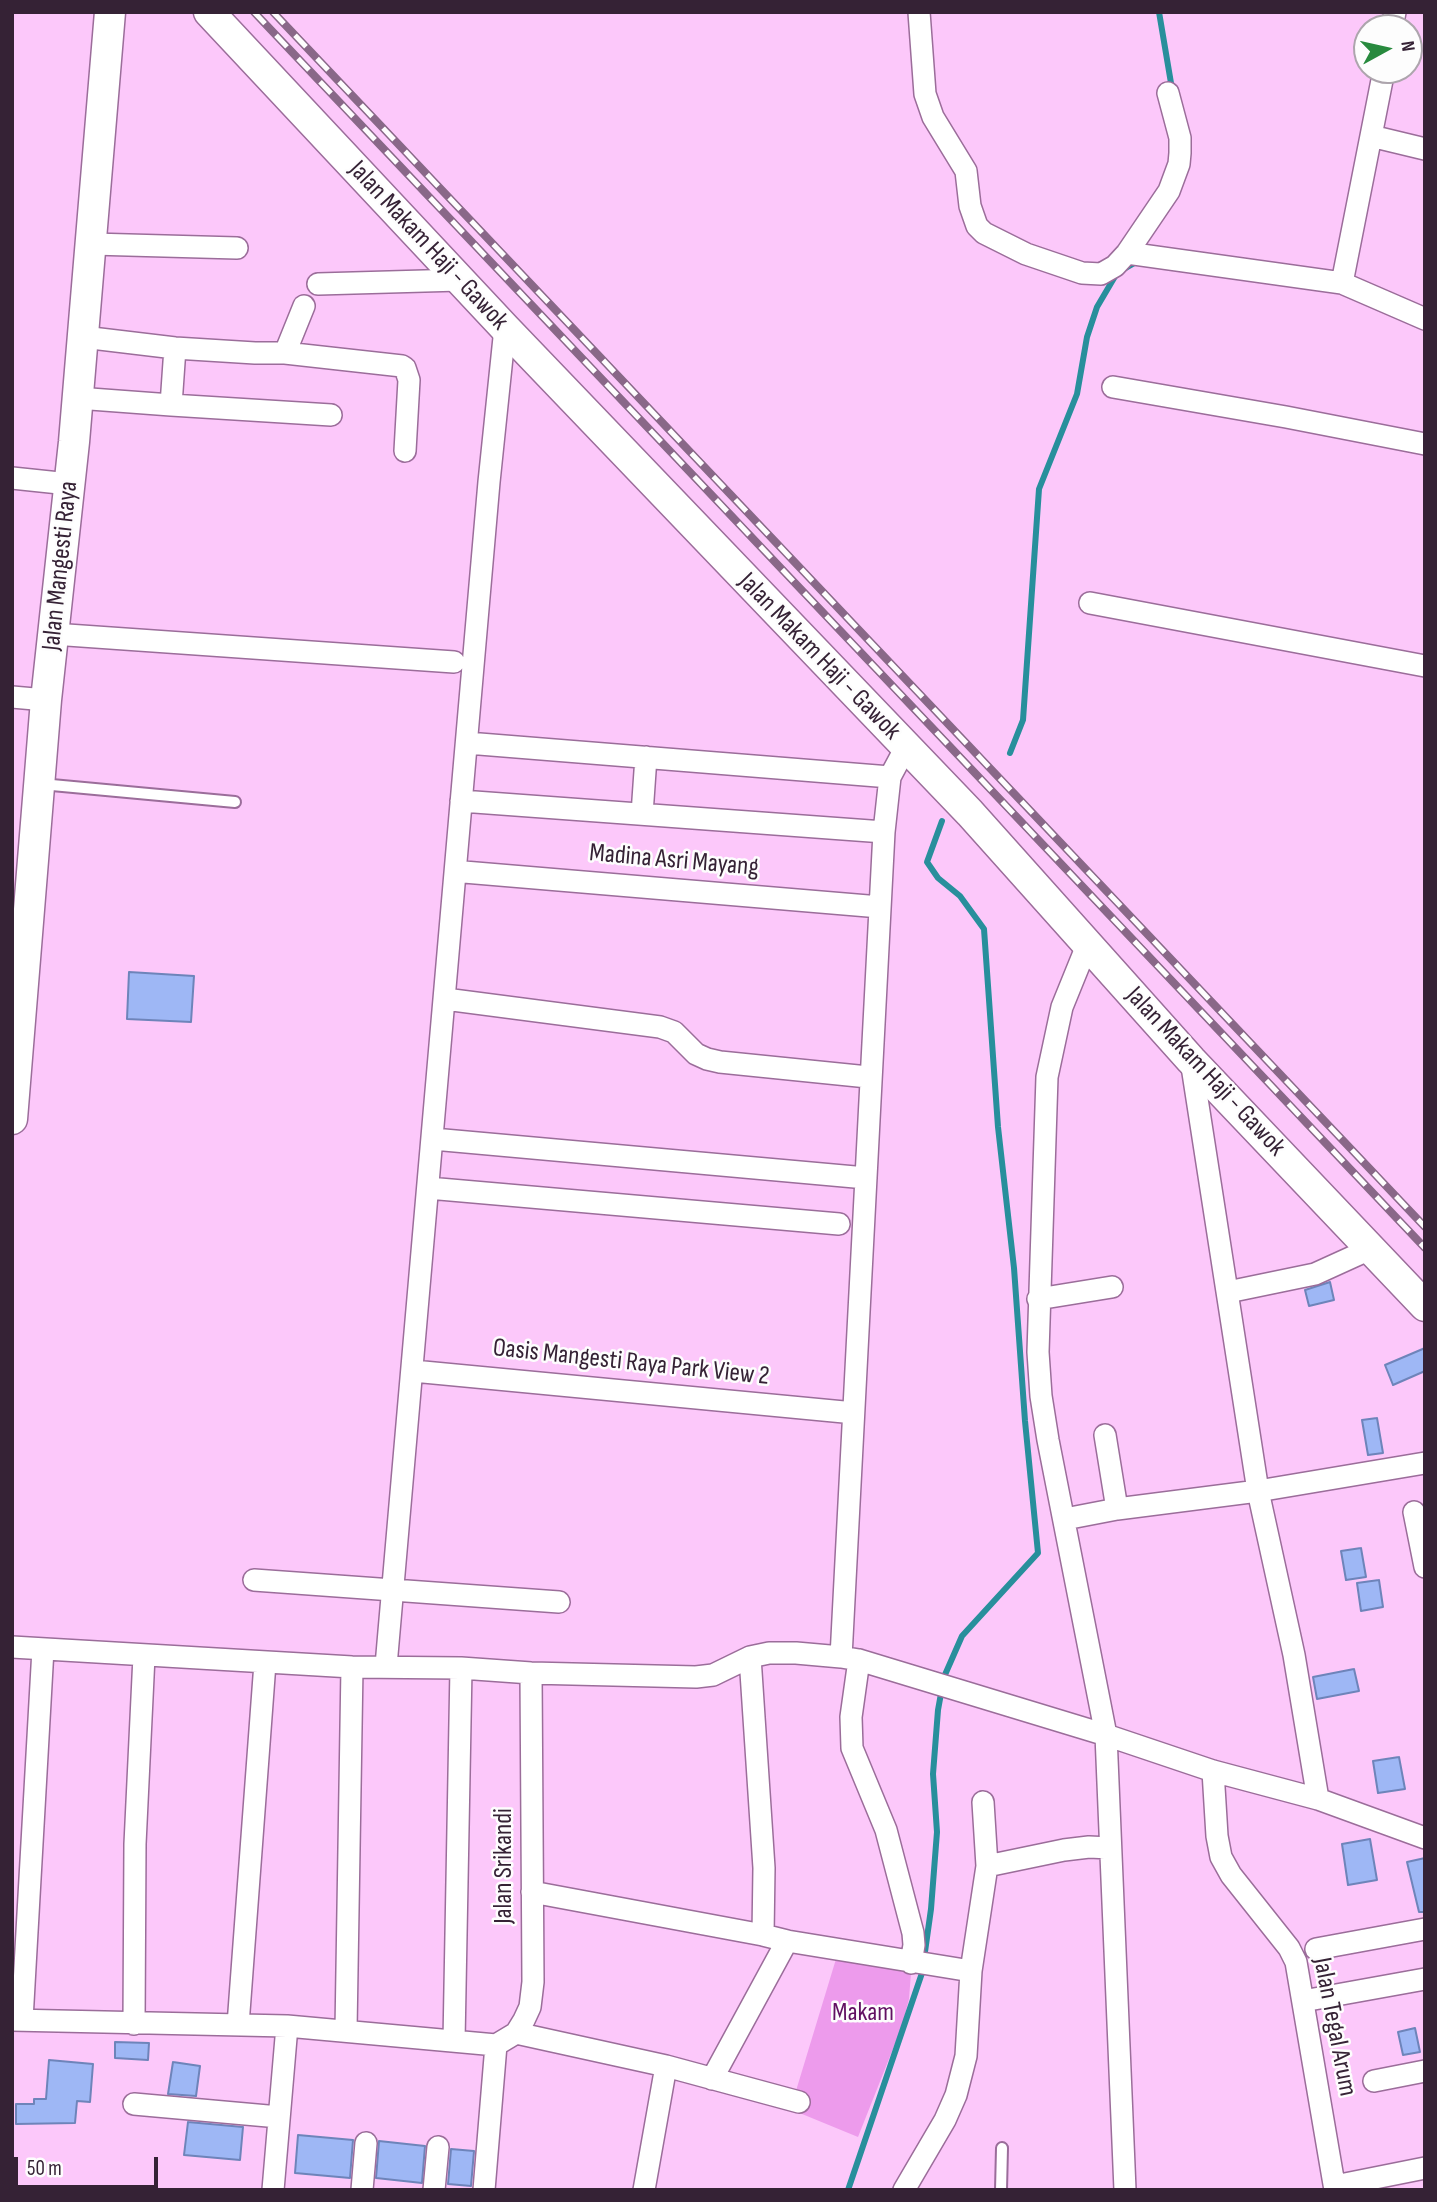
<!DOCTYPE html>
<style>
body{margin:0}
#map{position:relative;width:1437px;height:2202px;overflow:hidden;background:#fcc8fa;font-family:"Sofia Sans Condensed",sans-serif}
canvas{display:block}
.frame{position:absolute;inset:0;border:14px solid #352235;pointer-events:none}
.north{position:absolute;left:1353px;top:14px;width:70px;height:70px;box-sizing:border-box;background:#fdfdfd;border:2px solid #ada5ad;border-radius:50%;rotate:82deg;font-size:19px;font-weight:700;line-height:28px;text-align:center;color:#352235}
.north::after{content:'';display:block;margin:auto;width:24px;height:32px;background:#288a3e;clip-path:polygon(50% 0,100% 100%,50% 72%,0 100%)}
.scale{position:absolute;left:14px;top:2157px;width:144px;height:32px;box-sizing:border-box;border:4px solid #352235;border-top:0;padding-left:9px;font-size:21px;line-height:24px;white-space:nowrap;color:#352235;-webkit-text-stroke:5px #fdfdfd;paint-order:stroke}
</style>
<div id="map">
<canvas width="1437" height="2202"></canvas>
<div class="frame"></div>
<div class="north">N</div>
<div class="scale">50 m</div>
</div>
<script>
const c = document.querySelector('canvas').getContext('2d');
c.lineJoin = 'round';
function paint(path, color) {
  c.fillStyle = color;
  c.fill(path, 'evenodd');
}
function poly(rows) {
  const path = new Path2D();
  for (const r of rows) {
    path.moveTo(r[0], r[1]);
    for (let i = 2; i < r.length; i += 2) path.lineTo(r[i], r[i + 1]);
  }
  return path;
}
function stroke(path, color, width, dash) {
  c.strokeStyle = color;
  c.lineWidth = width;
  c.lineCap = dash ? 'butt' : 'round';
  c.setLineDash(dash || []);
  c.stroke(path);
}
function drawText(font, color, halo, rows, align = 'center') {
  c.font = font + ' "Sofia Sans Condensed",sans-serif';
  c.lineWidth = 5;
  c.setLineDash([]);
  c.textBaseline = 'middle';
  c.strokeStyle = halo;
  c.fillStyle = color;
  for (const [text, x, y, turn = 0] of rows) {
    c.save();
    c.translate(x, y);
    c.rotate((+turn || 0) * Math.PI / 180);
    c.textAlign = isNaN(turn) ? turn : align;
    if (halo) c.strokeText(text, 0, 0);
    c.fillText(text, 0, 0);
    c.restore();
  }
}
paint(poly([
 [836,1959,911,1973,909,1999,902,2026,858,2137,802,2114,805,2098,795,2094]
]), '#ed9bec');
stroke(poly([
 [1159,12,1172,89],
 [1010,753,1023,720,1039,489,1077,394,1087,337,1097,307,1117,273,1138,261],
 [848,2190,922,1973,931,1909,937,1832,933,1774,938,1710,944,1677,962,1636,1038,1553,1025,1421,1014,1268,998,1127,984,929,960,896,938,878,927,862,942,821]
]), '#288f9c', 6);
const building = poly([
 [129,972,194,976,191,1022,127,1019,129,972],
 [1330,1282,1334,1300,1309,1306,1305,1290,1330,1282],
 [1425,1348,1425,1371,1393,1385,1385,1365,1425,1348],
 [1377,1418,1383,1453,1368,1455,1362,1420,1377,1418],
 [1361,1548,1366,1577,1346,1580,1341,1551,1361,1548],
 [1379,1580,1383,1607,1361,1611,1357,1583,1379,1580],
 [1354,1669,1359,1691,1317,1699,1313,1677,1354,1669],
 [1399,1757,1405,1789,1378,1793,1373,1761,1399,1757],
 [1370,1839,1377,1880,1348,1885,1342,1844,1370,1839],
 [1425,1858,1425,1912,1419,1912,1407,1862,1425,1858],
 [1415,2028,1420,2052,1403,2055,1398,2032,1415,2028],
 [115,2042,149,2043,148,2060,115,2058,115,2042],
 [49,2060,93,2064,90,2102,77,2101,75,2123,16,2124,16,2104,34,2104,34,2099,46,2099,49,2060],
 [173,2062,200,2066,196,2096,168,2094,173,2062],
 [188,2122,243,2127,240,2160,184,2155,188,2122],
 [298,2135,353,2140,350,2178,295,2173,298,2135],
 [379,2141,425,2146,422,2183,376,2178,379,2141],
 [451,2149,474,2151,471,2186,448,2184,451,2149]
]);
paint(building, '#9eb7f5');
stroke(building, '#6e84ba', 2);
const lane = poly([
 [41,784,235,802],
 [1001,2190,1002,2148]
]);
const street = poly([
 [919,12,925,94,933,117,966,171,970,206,977,226,984,233,1026,254,1082,273,1101,274,1115,266,1127,253,1169,191,1179,164,1180,153,1180,138,1168,93],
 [1392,28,1395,12],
 [1384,70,1342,283,1425,319],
 [1371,136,1425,149],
 [92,244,237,248],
 [1127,253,1342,283],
 [318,284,460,280],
 [83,337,175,348,255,353,285,353,402,366,405,368,409,380,405,451],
 [285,353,304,306],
 [1113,387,1286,417,1425,444],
 [77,398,171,405,175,348],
 [171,405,331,415],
 [12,478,69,484],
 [1090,603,1425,666],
 [53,634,454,662],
 [12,697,46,700],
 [467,743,890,777],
 [461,801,884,832],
 [642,814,646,757],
 [464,872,880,907],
 [1088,943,1062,1007,1047,1077,1038,1352,1041,1396,1048,1440,1106,1735,1125,2190],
 [445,999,660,1027,674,1032,696,1054,707,1059,720,1062,868,1077],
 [1191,1060,1258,1491,1294,1655,1318,1799],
 [433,1139,866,1178],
 [428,1188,839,1224],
 [1228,1292,1315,1274,1370,1249],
 [1038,1299,1112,1287],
 [413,1371,844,1412],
 [1105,1435,1117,1509],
 [1414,1512,1425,1567],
 [1065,1519,1117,1509,1258,1491,1425,1463],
 [254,1580,559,1602],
 [12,1647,352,1667,461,1668,531,1673,696,1677,713,1675,750,1657,769,1653,796,1653,841,1657,859,1660,1106,1735,1213,1771,1318,1799,1425,1838],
 [841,1657,884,832,890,777,906,747],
 [859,1660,851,1717,852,1748,886,1830,913,1933,914,1945,911,1963],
 [386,1666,489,482,505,328],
 [1213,1771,1217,1836,1221,1857,1231,1875,1289,1948,1296,1962,1335,2190],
 [987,1866,1064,1850,1089,1847,1110,1848],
 [532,1892,763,1935,764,1868,750,1657],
 [763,1935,787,1941,971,1971],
 [1316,1949,1425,1929],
 [1303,2001,1425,1979],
 [12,2020,287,2026,496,2045,484,2190],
 [22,2020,43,1649],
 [134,2024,135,1844,144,1656],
 [238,2025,265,1663],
 [346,2030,352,1667],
 [516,2033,666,2066,799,2102],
 [454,2041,461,1668],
 [496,2045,516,2033,524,2020,530,2007,533,1982,531,1673],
 [712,2079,787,1941],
 [1374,2081,1425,2071],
 [134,2104,279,2117],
 [1335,2186,1425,2168],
 [273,2190,287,2026],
 [362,2190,366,2143],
 [434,2190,438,2147],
 [644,2190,666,2066],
 [904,2190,945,2120,956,2095,966,2056,971,1971,987,1866,983,1802]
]);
const secondary = poly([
 [209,12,505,328,970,813,1191,1060,1425,1306],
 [12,1119,46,700,74,442,110,12]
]);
stroke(lane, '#9b6d9a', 14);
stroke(street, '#9b6d9a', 24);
stroke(secondary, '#9b6d9a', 33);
stroke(lane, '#fff', 10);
stroke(street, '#fff', 21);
stroke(secondary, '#fff', 30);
const rail = poly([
 [254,12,1425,1248],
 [273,12,1425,1227]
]);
stroke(rail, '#896888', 8);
stroke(rail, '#fdfdfd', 5, [16]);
drawText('26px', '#352235', '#fdfdfd', [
 ["Jalan Makam Haji - Gawok",428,246,47],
 ["Jalan Mangesti Raya",61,566,-84],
 ["Jalan Makam Haji - Gawok",819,657,46],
 ["Madina Asri Mayang",674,861,5],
 ["Jalan Makam Haji - Gawok",1205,1072,47],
 ["Oasis Mangesti Raya Park View 2",631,1363,6],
 ["Jalan Srikandi",504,1866,-90],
 ["Jalan Tegal Arum",1334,2027,79]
]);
drawText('26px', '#611062', '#fdfdfd', [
 ["Makam",863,2013]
]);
</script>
